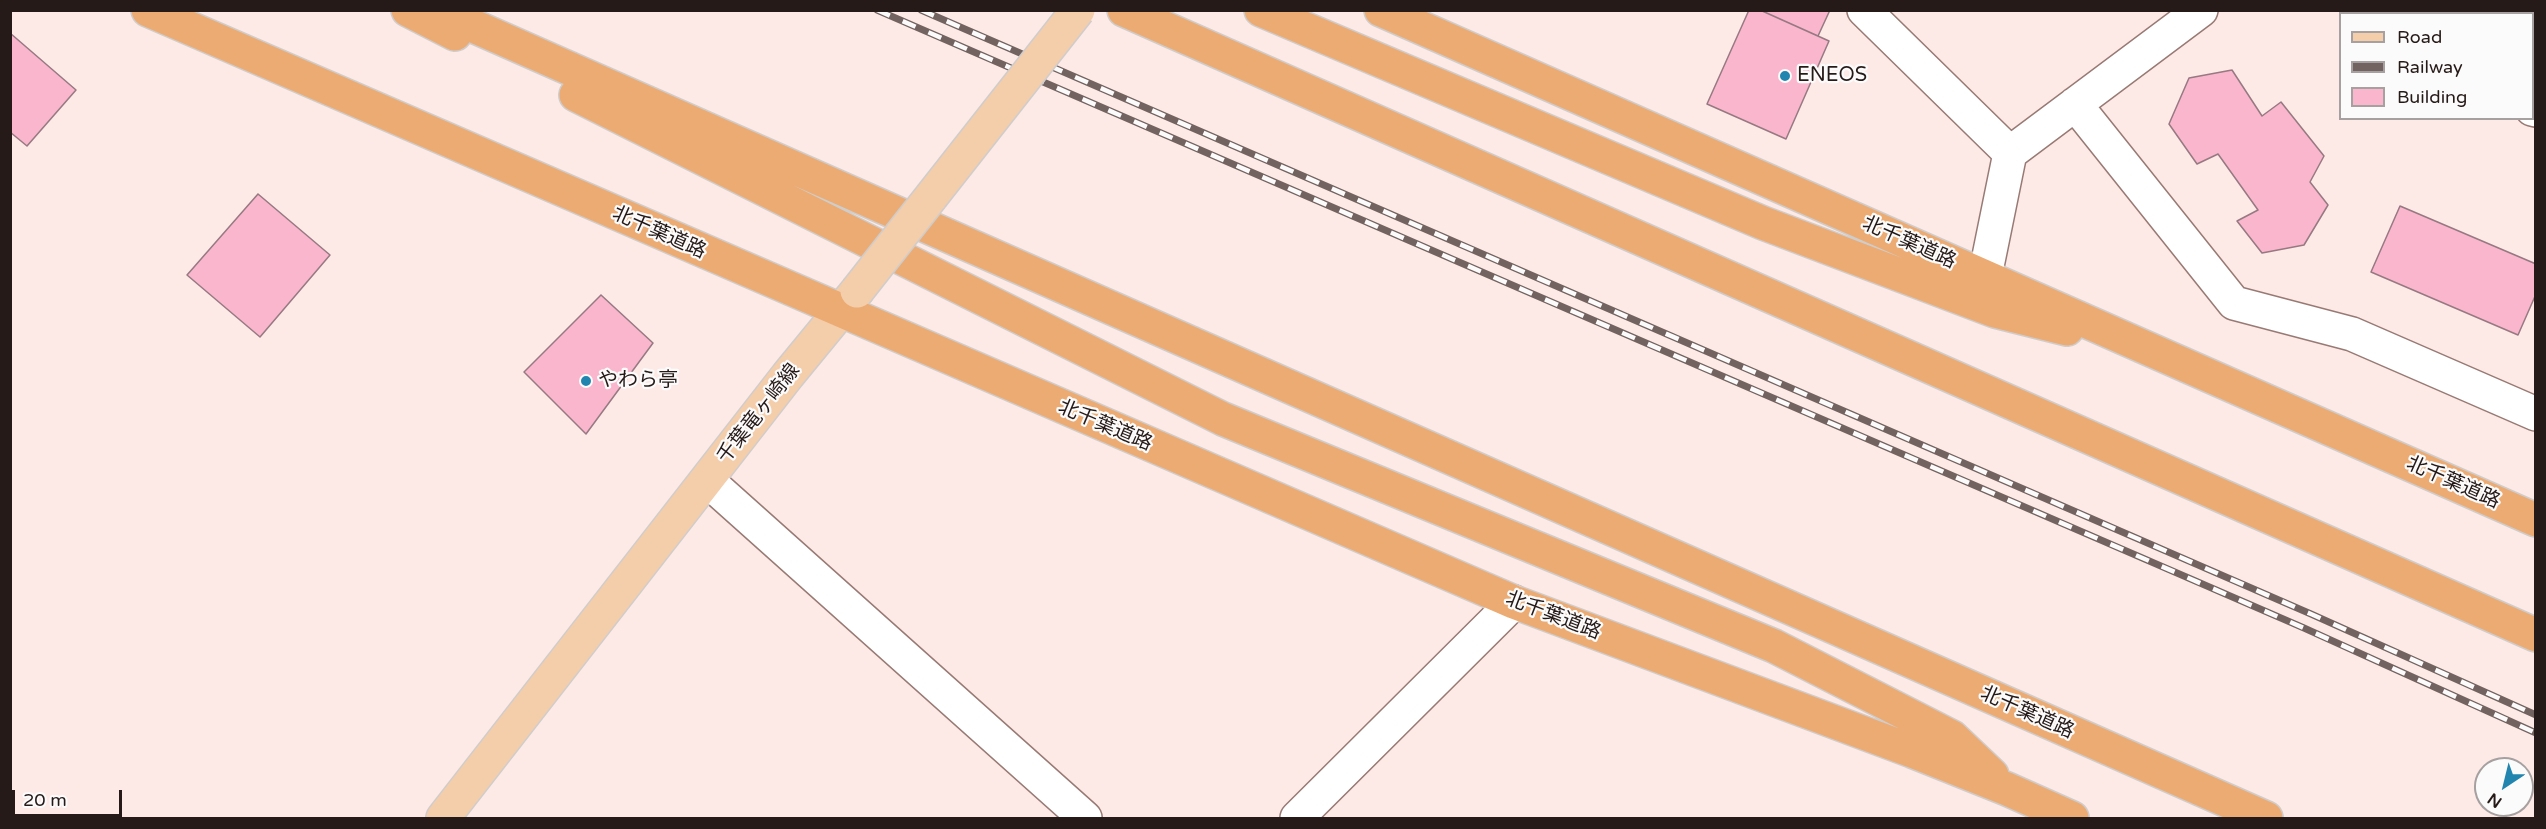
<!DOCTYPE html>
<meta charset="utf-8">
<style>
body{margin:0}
#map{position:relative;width:2546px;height:829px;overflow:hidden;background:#fde9e5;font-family:"Varela Round",sans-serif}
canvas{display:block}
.frame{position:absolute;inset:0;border:12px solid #261a18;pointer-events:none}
.legend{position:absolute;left:2339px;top:12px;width:195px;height:108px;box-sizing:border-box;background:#fbfbfb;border:2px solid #a6a1a0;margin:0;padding:8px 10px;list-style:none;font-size:18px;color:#261a18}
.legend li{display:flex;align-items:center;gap:12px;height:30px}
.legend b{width:30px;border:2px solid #a6a1a0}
.north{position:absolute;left:2474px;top:757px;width:60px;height:60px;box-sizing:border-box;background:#fbfbfb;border:2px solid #a6a1a0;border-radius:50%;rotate:215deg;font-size:16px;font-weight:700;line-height:24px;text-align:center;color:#261a18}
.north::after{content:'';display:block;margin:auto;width:21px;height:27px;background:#2285af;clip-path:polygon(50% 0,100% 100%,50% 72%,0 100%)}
.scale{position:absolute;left:12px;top:790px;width:110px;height:27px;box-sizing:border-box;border:3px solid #261a18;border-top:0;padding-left:8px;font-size:18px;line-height:21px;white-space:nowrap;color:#261a18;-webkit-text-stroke:4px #fbfbfb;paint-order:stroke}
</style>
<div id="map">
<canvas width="2546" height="829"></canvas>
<div class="frame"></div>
<ul class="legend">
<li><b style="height:8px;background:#f4cdab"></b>Road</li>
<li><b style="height:8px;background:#726360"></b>Railway</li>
<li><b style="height:16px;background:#fab6cc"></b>Building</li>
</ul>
<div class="north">N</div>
<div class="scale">20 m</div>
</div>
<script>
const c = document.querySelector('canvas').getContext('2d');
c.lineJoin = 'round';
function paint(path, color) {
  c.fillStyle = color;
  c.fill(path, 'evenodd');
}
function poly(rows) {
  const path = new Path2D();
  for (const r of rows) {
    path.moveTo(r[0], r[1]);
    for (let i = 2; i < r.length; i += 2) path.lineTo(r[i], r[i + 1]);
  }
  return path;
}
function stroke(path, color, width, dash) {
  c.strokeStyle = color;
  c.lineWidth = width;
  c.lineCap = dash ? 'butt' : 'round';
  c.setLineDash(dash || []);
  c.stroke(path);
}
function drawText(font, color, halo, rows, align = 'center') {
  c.font = font + ' "Varela Round","Noto Sans JP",sans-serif';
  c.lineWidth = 4.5;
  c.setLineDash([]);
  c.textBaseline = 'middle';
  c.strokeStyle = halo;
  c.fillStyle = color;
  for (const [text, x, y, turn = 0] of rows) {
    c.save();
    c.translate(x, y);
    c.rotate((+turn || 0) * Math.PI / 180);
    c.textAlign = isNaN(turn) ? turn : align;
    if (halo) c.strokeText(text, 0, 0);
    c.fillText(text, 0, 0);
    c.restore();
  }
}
const building = poly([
 [1749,10,1760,10,1829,41,1786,139,1707,104,1749,10],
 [1760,10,1830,10,1818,36,1760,10],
 [2513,10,2536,10,2536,48,2532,44,2532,14,2510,14,2513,10],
 [10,33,76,90,27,146,10,132,10,33],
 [2232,70,2262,116,2281,102,2324,156,2310,182,2328,205,2304,245,2262,253,2237,221,2258,210,2218,154,2197,164,2169,124,2189,78,2232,70],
 [258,194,330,255,260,337,187,275,258,194],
 [2400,206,2536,264,2536,294,2518,335,2371,272,2400,206],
 [601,295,653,343,586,434,524,372,601,295]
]);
paint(building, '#fab6cc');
stroke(building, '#967982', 1.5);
const minor = poly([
 [1864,10,2010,153],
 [2440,10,2442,14],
 [2075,104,2234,303,2352,334,2536,414],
 [2532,109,2536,110],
 [1985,276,2010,153,2201,10],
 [708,481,1085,818],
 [1297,818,1514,602]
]);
const major = poly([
 [443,818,788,375,857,291]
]);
const highway = poly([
 [148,10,1514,602,1912,751,2007,789,2072,818],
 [408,10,455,34],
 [437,10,2266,818],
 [1124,10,2536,635],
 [1261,10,1763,223,1995,311,2067,329],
 [1381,10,2536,520],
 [576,95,1223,419,1774,646,1952,737,1992,775]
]);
stroke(minor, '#987a75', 36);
stroke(major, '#cfcdcc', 36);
stroke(highway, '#cfcdcc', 36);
stroke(minor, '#fff', 33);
stroke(major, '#f4cdab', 33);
stroke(highway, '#ecab73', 33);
const rail = poly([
 [877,10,2304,628,2536,733],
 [921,10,2311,614,2536,715]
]);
stroke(rail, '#726360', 7);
stroke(rail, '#fbfbfb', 4.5, [14]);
const majorBridge = poly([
 [857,291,1078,10]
]);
stroke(majorBridge, '#cfcdcc', 36, []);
stroke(majorBridge, '#f4cdab', 33);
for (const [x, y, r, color] of [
 [1785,76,6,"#2285af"],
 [586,381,6,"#2285af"]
]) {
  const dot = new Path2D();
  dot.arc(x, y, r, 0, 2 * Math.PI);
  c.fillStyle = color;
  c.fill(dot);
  stroke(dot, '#fbfbfb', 2);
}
drawText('20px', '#261a18', '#fbfbfb', [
 ["ENEOS",1797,76],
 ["やわら亭",598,381]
], 'left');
drawText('20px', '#261a18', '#fbfbfb', [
 ["北千葉道路",659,233,24],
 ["北千葉道路",1909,243,24],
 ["千葉竜ヶ崎線",759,414,-52],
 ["北千葉道路",1105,426,23],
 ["北千葉道路",2453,483,24],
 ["北千葉道路",1553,616,21],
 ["北千葉道路",2027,713,24]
]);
</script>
